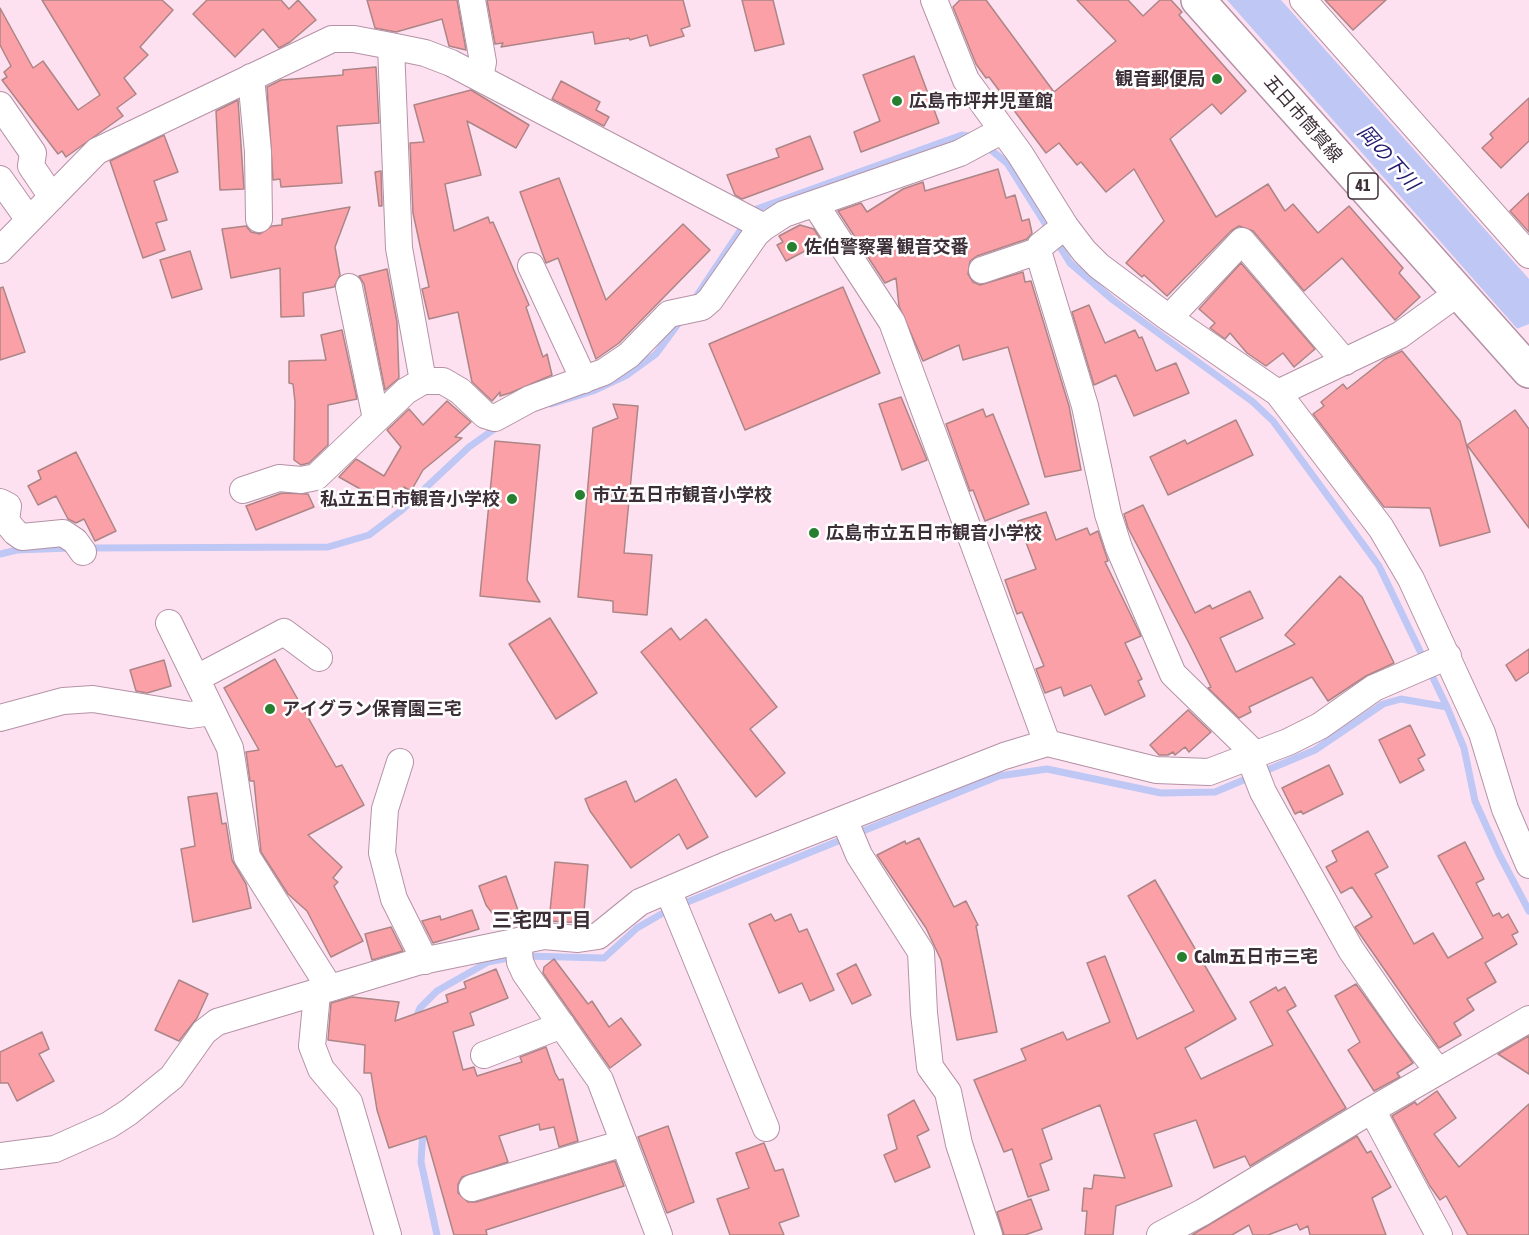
<!DOCTYPE html>
<meta charset="utf-8">
<style>
body{margin:0}
canvas{display:block;background:#fee1f1}
</style>
<canvas width="1529" height="1235"></canvas>
<script>
const c = document.querySelector('canvas').getContext('2d');
c.lineJoin = 'round';
function paint(path, color) {
  c.fillStyle = color;
  c.fill(path, 'evenodd');
}
function poly(rows) {
  const path = new Path2D();
  for (const r of rows) {
    path.moveTo(r[0], r[1]);
    for (let i = 2; i < r.length; i += 2) path.lineTo(r[i], r[i + 1]);
  }
  return path;
}
function stroke(path, color, width, dash) {
  c.strokeStyle = color;
  c.lineWidth = width;
  c.lineCap = dash ? 'butt' : 'round';
  c.setLineDash(dash || []);
  c.stroke(path);
}
function drawText(font, color, halo, rows, align = 'center') {
  c.font = font + ' "Asap Condensed","Noto Sans JP",sans-serif';
  c.lineWidth = 5;
  c.setLineDash([]);
  c.textBaseline = 'middle';
  c.strokeStyle = halo;
  c.fillStyle = color;
  for (const [text, x, y, turn = 0] of rows) {
    c.save();
    c.translate(x, y);
    c.rotate((+turn || 0) * Math.PI / 180);
    c.textAlign = isNaN(turn) ? turn : align;
    if (halo) c.strokeText(text, 0, 0);
    c.fillText(text, 0, 0);
    c.restore();
  }
}
paint(poly([
 [1227,0,1281,0,1529,279,1529,342]
]), '#bfc7f5');
paint(poly([
 [1529,324,1529,345,1514,330]
]), '#fee1f1');
stroke(poly([
 [986,146,1007,163,1070,263,1113,300,1253,402,1273,421,1379,566,1447,707,1464,748,1475,801,1499,854,1529,911],
 [694,300,754,210,962,135,975,137],
 [551,404,593,391,627,375,656,354,681,320],
 [88,548,328,547,369,535,402,510,469,447,500,425],
 [0,554,17,550,71,548],
 [680,905,999,776,1047,769,1161,793,1215,792,1315,750,1383,704,1401,699,1447,707],
 [524,956,604,958,637,928,670,909],
 [415,1020,420,1008,437,991,488,962,513,957],
 [423,1130,421,1162,437,1235]
]), '#bfc7f5', 7);
const building = poly([
 [42,0,162,0,173,10,140,47,148,55,124,78,136,94,117,108,123,116,66,157,62,151,58,154,2,80,7,77,4,72,11,66,0,45,0,8,33,68,43,61,78,110,100,95,42,0],
 [207,0,281,0,289,9,298,0,316,20,290,42,279,48,263,29,235,57,193,14,207,0],
 [367,0,457,0,466,50,449,46,442,19,396,32,375,28,367,0],
 [487,0,683,0,690,26,681,29,684,36,650,46,647,35,630,40,629,38,595,44,593,32,501,47,503,43,495,44,487,0],
 [742,0,773,0,784,44,755,51,742,0],
 [960,0,986,0,1054,92,1116,41,1077,0,1128,0,1143,16,1160,0,1171,0,1182,12,1179,15,1246,91,1221,114,1212,104,1170,139,1216,217,1268,184,1285,211,1293,204,1318,233,1349,206,1403,268,1399,273,1420,297,1395,320,1342,258,1304,291,1253,231,1239,226,1231,231,1167,296,1144,275,1142,277,1126,263,1164,221,1134,169,1106,192,1081,162,1077,165,1059,143,1046,153,989,77,986,78,976,64,953,7,960,0],
 [1325,0,1386,0,1353,30,1325,0],
 [914,56,939,123,861,152,854,132,880,121,863,75,914,56],
 [376,67,379,123,337,126,342,183,281,187,280,179,273,180,267,87,281,80,343,75,343,70,376,67],
 [561,81,600,102,596,110,609,117,604,126,552,99,561,81],
 [471,90,529,125,516,148,467,121,481,175,445,184,454,231,488,217,490,223,493,222,529,305,526,307,543,357,547,354,552,375,510,393,500,396,500,392,492,401,472,382,458,312,429,319,422,289,429,287,413,213,410,143,424,142,414,105,471,90],
 [1529,98,1529,141,1501,168,1482,148,1493,138,1490,134,1529,98],
 [238,100,244,189,220,190,216,111,238,100],
 [164,135,178,172,154,181,167,220,156,223,165,250,143,258,110,161,164,135],
 [810,136,823,169,742,199,735,195,727,175,779,157,776,149,810,136],
 [998,169,1006,198,1015,195,1022,221,1029,219,1032,233,1027,239,977,256,970,261,968,274,973,282,980,285,1023,272,1025,282,1031,281,1069,406,1081,470,1045,477,1008,347,963,360,959,345,923,361,899,306,896,278,885,283,838,211,861,203,867,212,903,189,923,182,925,191,998,169],
 [381,171,382,206,379,206,375,172,381,171],
 [559,178,606,300,683,224,710,250,619,343,596,359,558,258,546,263,520,192,559,178],
 [1529,193,1529,232,1510,211,1529,193],
 [350,207,335,247,340,275,334,287,303,293,304,316,281,317,280,268,231,278,222,229,246,226,251,232,260,234,272,226,282,225,282,219,350,207],
 [800,225,814,229,822,242,786,261,777,245,783,242,779,236,800,225],
 [190,251,202,289,172,298,160,260,190,251],
 [1241,263,1315,349,1294,367,1283,353,1266,366,1247,353,1230,333,1225,339,1210,328,1215,323,1199,309,1241,263],
 [387,269,397,322,399,378,385,390,364,284,359,276,387,269],
 [3,287,25,352,0,360,0,288,3,287],
 [843,287,880,373,745,430,709,344,843,287],
 [1089,305,1105,343,1135,330,1139,338,1142,337,1156,371,1176,363,1189,393,1134,416,1116,375,1094,385,1072,312,1089,305],
 [342,330,357,399,328,405,328,445,309,463,301,465,294,460,295,402,293,384,289,383,289,361,326,360,321,335,342,330],
 [1402,351,1460,421,1490,532,1440,546,1430,508,1384,507,1313,414,1324,406,1321,402,1343,384,1347,389,1385,359,1402,351],
 [901,397,927,460,902,470,879,404,901,397],
 [447,401,471,422,455,437,462,438,423,470,411,491,404,487,392,507,339,477,356,459,384,476,401,447,387,430,409,409,423,425,447,401],
 [613,404,638,406,624,553,652,555,647,615,613,612,613,601,578,597,593,428,618,418,613,404],
 [983,409,986,417,993,414,1029,504,985,521,973,490,970,491,946,424,983,409],
 [1515,410,1529,429,1529,528,1467,445,1515,410],
 [1236,420,1253,455,1168,495,1150,457,1185,440,1187,444,1236,420],
 [495,441,540,445,527,580,540,602,480,596,495,441],
 [76,452,116,531,95,541,84,519,76,523,68,519,56,496,38,505,28,486,41,479,38,471,76,452],
 [282,493,308,494,314,507,256,530,246,506,282,493],
 [1143,505,1195,613,1210,605,1212,609,1250,591,1263,618,1220,638,1236,672,1295,644,1285,635,1340,576,1362,597,1394,663,1366,676,1328,701,1312,677,1249,707,1251,712,1239,718,1208,688,1211,687,1189,643,1128,528,1124,514,1143,505],
 [1046,512,1056,540,1087,528,1090,535,1098,531,1108,561,1105,562,1141,636,1125,643,1142,679,1138,681,1145,696,1105,715,1091,685,1064,696,1061,687,1045,693,1036,669,1044,666,1022,612,1017,614,1005,580,1036,569,1018,521,1046,512],
 [550,618,597,693,556,719,509,644,550,618],
 [706,619,777,707,750,729,785,773,756,797,641,652,671,628,680,640,706,619],
 [1529,649,1529,672,1516,681,1506,665,1529,649],
 [275,659,336,767,342,765,364,805,308,835,342,867,333,878,338,882,334,886,363,941,331,957,307,911,288,894,261,852,254,781,250,781,246,752,259,750,224,688,275,659],
 [164,660,171,686,147,693,136,691,130,670,164,660],
 [1188,710,1211,732,1189,752,1185,747,1175,755,1173,752,1168,755,1159,755,1150,745,1188,710],
 [1410,725,1425,755,1418,759,1424,770,1400,783,1379,740,1410,725],
 [1329,765,1343,794,1303,814,1301,811,1295,814,1282,788,1329,765],
 [676,779,708,837,687,849,679,834,631,868,590,811,585,799,626,781,635,802,676,779],
 [217,793,222,824,226,823,232,860,246,884,251,908,193,922,181,849,195,846,188,797,217,793],
 [1368,831,1388,867,1375,874,1414,944,1433,933,1448,958,1483,938,1438,856,1465,842,1484,879,1476,883,1493,916,1499,913,1502,918,1508,914,1518,932,1512,935,1517,944,1485,963,1496,982,1467,999,1474,1010,1454,1023,1461,1035,1439,1048,1355,927,1372,917,1352,887,1341,893,1326,867,1337,861,1332,851,1368,831],
 [919,838,954,907,966,901,978,925,976,926,997,1032,957,1040,941,960,926,928,877,855,905,841,906,844,919,838],
 [555,862,588,865,583,923,549,921,555,862],
 [506,876,521,919,511,918,499,922,486,905,479,886,506,876],
 [1155,880,1236,1019,1185,1048,1201,1079,1273,1045,1250,1002,1276,987,1278,991,1285,987,1296,1006,1287,1011,1346,1108,1250,1166,1245,1156,1214,1168,1196,1120,1154,1134,1172,1186,1116,1206,1113,1235,1085,1235,1087,1211,1082,1211,1084,1188,1092,1189,1094,1175,1125,1178,1100,1105,1042,1129,1052,1159,1040,1164,1049,1190,1028,1197,1012,1149,1004,1152,974,1080,1026,1060,1021,1049,1063,1032,1067,1040,1110,1022,1087,963,1105,956,1137,1039,1194,1011,1128,896,1155,880],
 [472,910,479,929,433,943,422,921,440,916,441,920,472,910],
 [771,914,775,921,791,914,799,932,807,929,834,990,810,1001,802,983,779,993,749,924,771,914],
 [391,927,403,951,372,960,365,934,391,927],
 [554,959,588,1004,592,1001,609,1027,621,1018,641,1045,610,1068,543,973,544,967,554,959],
 [856,964,871,995,852,1004,837,974,856,964],
 [496,969,508,998,470,1013,474,1025,453,1032,463,1070,474,1067,477,1076,522,1062,520,1057,546,1047,555,1073,559,1080,563,1079,578,1141,559,1147,554,1127,540,1130,539,1124,499,1136,508,1162,462,1177,458,1184,458,1193,468,1202,476,1202,615,1161,624,1186,486,1230,487,1235,454,1235,426,1136,389,1148,377,1110,371,1073,364,1073,365,1045,328,1040,331,1003,352,997,399,1002,395,1021,448,1002,446,995,466,988,464,982,496,969],
 [179,980,208,994,197,1018,179,1041,155,1030,179,980],
 [1356,984,1413,1063,1397,1073,1400,1077,1374,1091,1348,1050,1360,1042,1335,996,1356,984],
 [42,1032,49,1049,39,1054,54,1081,17,1101,8,1083,0,1083,0,1052,42,1032],
 [1529,1036,1529,1074,1498,1054,1529,1036],
 [1437,1091,1456,1118,1434,1134,1459,1167,1529,1104,1529,1235,1468,1235,1446,1196,1440,1200,1430,1186,1392,1116,1415,1102,1417,1105,1437,1091],
 [914,1100,929,1130,917,1136,930,1167,895,1182,884,1155,897,1149,888,1115,914,1100],
 [668,1126,694,1202,667,1213,638,1137,668,1126],
 [1357,1136,1367,1153,1371,1151,1391,1187,1372,1198,1386,1235,1310,1235,1308,1226,1300,1230,1297,1224,1268,1235,1253,1235,1249,1225,1232,1235,1192,1235,1357,1136],
 [764,1143,775,1171,783,1169,799,1216,779,1223,784,1235,730,1235,717,1199,749,1188,736,1153,764,1143],
 [1031,1199,1042,1229,1025,1235,1004,1235,997,1212,1031,1199]
]);
paint(building, '#faa0a6');
stroke(building, '#ac8587', 1.5);
const minor = poly([
 [472,0,483,62,480,78],
 [934,0,966,80,1020,154,1065,226,1084,251,1099,266,1166,316,1278,393,1381,528,1411,579,1482,733,1505,809,1529,865],
 [1303,0,1529,255],
 [391,46,399,248,423,381],
 [251,77,258,152,259,219],
 [0,105,33,153,31,166,52,197],
 [0,179,29,220],
 [815,204,892,322,1047,743],
 [1065,226,1040,246,1038,251,1085,406,1108,514,1119,548,1173,674,1255,754],
 [0,250,97,151,332,39,354,39,391,46,425,53,451,63,764,227,784,214,960,153,1001,131],
 [531,266,584,380],
 [982,270,1038,251],
 [349,287,376,419],
 [1169,318,1242,241,1345,362],
 [1278,393,1400,335,1458,293],
 [243,490,279,478,301,480,316,477,406,391,423,381,443,381,460,391,485,415,495,418,530,399,604,372,629,355,669,314,702,307,710,300,756,234,764,227],
 [0,502,8,506,6,521,15,532,22,537,63,533,75,541,83,552],
 [169,623,230,748,247,857,329,987],
 [197,678,284,632,319,658],
 [0,718,63,701,93,699,190,715,212,712],
 [1249,756,1263,792,1351,950,1405,1028,1438,1071],
 [400,762,385,809,382,853,394,899,425,961],
 [844,819,859,855,921,952,924,1013,930,1067,948,1092,959,1144,989,1235],
 [668,890,766,1128],
 [518,941,520,962,525,973,600,1080,659,1235],
 [317,994,312,1046,321,1069,349,1102,388,1235],
 [484,1055,562,1025],
 [1372,1110,1439,1235],
 [0,1156,55,1149,109,1125,129,1112,172,1077,204,1032,217,1022,417,962,544,936,578,939,598,936,640,902,729,864,1004,756,1047,743,1156,770,1209,772,1288,742,1320,726,1374,688,1448,656],
 [472,1188,624,1143],
 [1160,1235,1203,1212,1370,1111,1529,1019]
]);
const major = poly([
 [1198,0,1529,371]
]);
stroke(minor, '#b492a6', 28);
stroke(major, '#b492a6', 36);
stroke(minor, '#fff', 26);
stroke(major, '#fff', 33);
for (const [x, y, r, color] of [
 [1217,79,6,"#26802f"],
 [897,101,6,"#26802f"],
 [792,247,6,"#26802f"],
 [580,495,6,"#26802f"],
 [512,499,6,"#26802f"],
 [814,533,6,"#26802f"],
 [270,709,6,"#26802f"],
 [1182,957,6,"#26802f"]
]) {
  const dot = new Path2D();
  dot.arc(x, y, r, 0, 2 * Math.PI);
  c.fillStyle = color;
  c.fill(dot);
  stroke(dot, '#fff', 2);
}
for (const [x, y, w] of [
 [1363,186,30]
]) {
  const box = new Path2D();
  box.roundRect(x - w / 2, y - 13, w, 26, 4.5);
  c.fillStyle = '#fff';
  c.fill(box);
  stroke(box, '#3d2f37', 1.5);
}
drawText('bold 16px', '#3d2f37', null, [
 ["41",1363,186]
]);
drawText('bold 18px', '#3d2f37', '#fff', [
 ["観音郵便局",1205,79,"right"],
 ["広島市坪井児童館",909,101],
 ["佐伯警察署 観音交番",804,247],
 ["市立五日市観音小学校",592,495],
 ["私立五日市観音小学校",500,499,"right"],
 ["広島市立五日市観音小学校",826,533],
 ["アイグラン保育園三宅",282,709],
 ["Calm五日市三宅",1194,957]
], 'left');
drawText('18px', '#3d2f37', '#fff', [
 ["五日市筒賀線",1303,119,49]
]);
drawText('italic 20px', '#221b6f', '#fff', [
 ["岡の下川",1388,158,48]
]);
drawText('bold 20px', '#3d2f37', '#fff', [
 ["三宅四丁目",542,921]
]);
</script>
